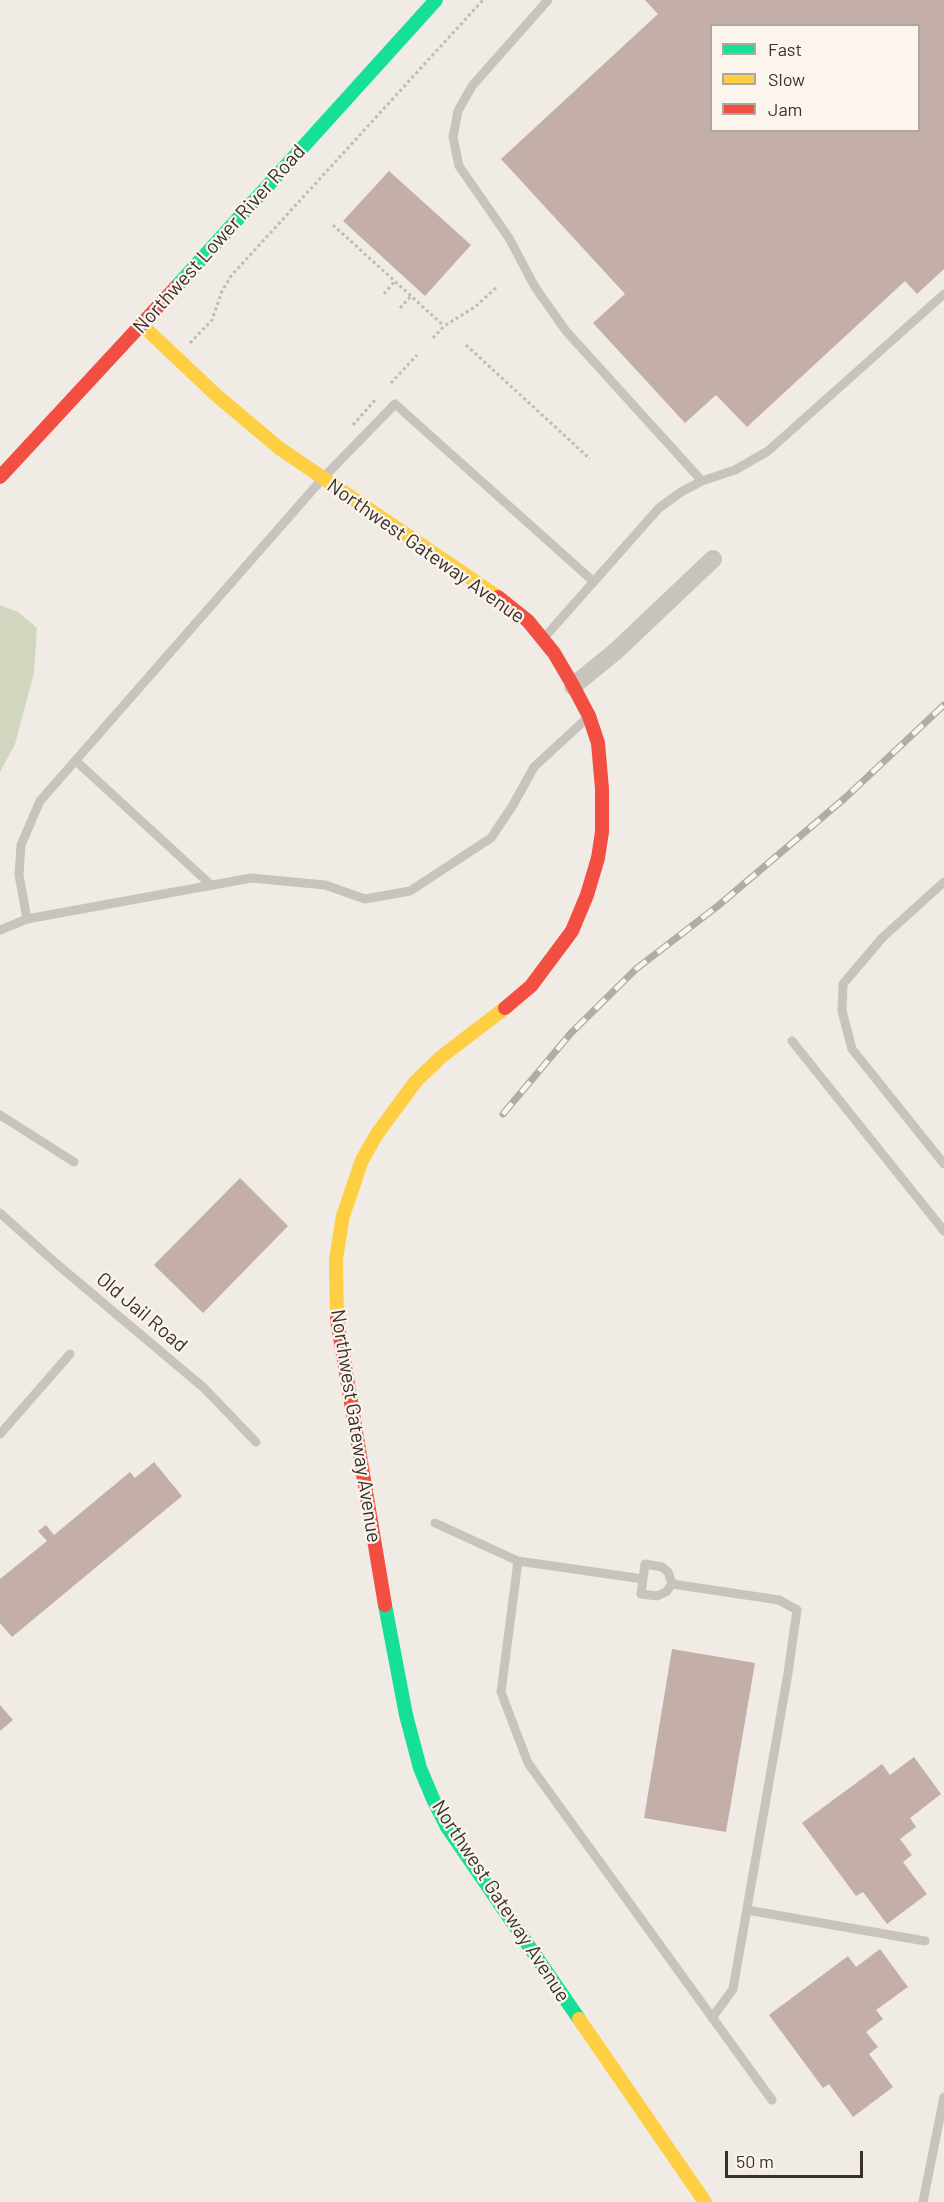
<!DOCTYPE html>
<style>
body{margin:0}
#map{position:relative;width:944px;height:2202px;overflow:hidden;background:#f0ebe5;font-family:Barlow,sans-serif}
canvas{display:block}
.legend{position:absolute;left:710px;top:24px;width:210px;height:108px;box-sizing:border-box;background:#fbf5ee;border:2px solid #aea6a0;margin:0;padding:8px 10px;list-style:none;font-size:18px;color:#3b302b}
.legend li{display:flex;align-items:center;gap:12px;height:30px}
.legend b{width:30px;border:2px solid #aea6a0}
.scale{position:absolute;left:725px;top:2151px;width:138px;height:27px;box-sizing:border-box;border:3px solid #3b302b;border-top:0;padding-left:8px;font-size:18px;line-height:21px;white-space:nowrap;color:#3b302b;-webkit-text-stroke:4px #fbf5ee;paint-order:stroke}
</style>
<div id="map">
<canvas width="944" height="2202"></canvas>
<ul class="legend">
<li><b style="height:8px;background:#16e098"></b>Fast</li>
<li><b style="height:8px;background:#ffcf43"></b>Slow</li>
<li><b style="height:8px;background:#f24e42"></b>Jam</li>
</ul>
<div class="scale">50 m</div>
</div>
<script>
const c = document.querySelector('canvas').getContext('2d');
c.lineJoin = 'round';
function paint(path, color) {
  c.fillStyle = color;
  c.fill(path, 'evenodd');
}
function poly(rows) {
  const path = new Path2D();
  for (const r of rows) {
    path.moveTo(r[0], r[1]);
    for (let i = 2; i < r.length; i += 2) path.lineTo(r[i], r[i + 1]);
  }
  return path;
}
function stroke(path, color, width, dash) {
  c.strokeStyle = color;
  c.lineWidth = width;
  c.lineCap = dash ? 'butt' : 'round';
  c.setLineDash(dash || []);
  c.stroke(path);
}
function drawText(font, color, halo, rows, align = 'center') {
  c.font = font + ' Barlow,sans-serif';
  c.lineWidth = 4.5;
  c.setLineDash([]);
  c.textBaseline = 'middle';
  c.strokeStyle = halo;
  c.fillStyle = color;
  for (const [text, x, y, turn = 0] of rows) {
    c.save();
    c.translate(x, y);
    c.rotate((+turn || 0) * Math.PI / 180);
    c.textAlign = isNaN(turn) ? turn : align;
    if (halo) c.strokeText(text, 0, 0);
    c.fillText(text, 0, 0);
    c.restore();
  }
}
paint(poly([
 [0,605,18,612,37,628,34,673,15,744,0,772]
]), '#d1d6bf');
paint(poly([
 [645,0,944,0,944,269,917,294,905,281,747,427,716,395,685,423,593,323,625,294,501,159,658,14],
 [712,26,918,26,918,130,712,130],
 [389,171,471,245,425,296,343,221],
 [240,1178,288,1226,203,1313,154,1265],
 [154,1462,182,1496,12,1637,0,1623,0,1579,47,1541,38,1531,46,1525,54,1535,130,1472,135,1478],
 [672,1649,755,1663,726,1832,644,1818],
 [0,1705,13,1720,0,1731],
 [914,1757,941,1794,910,1818,916,1827,900,1839,912,1855,903,1862,927,1894,887,1924,863,1892,856,1896,802,1823,882,1764,890,1775],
 [880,1949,908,1987,876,2010,883,2019,866,2032,878,2047,869,2054,893,2087,853,2117,829,2084,823,2088,769,2015,848,1956,856,1967]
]), '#c3afa7');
stroke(poly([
 [333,225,444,326],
 [384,294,395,281],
 [400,308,411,296],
 [433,338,444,326,475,307,498,286],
 [190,343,212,320,222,291,231,276,483,0],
 [466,345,590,459],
 [391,383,417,355],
 [353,425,376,399]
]), '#c2bbb6', 3, [3, 3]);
stroke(poly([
 [548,0,472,86,458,111,453,137,459,166,509,238,535,287,566,331,702,481],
 [543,639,659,508,681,492,702,481,735,470,768,451,944,294],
 [587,718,534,767,513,805,491,838,410,891,365,899,325,885,251,878,27,919,19,875,21,845,40,801,323,478,395,404,594,582],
 [76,761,211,885],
 [944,882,882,938,843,984,842,1011,852,1049,944,1164],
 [0,930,27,919],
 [792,1041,944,1231],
 [0,1115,74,1162],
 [0,1213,58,1265,204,1388,256,1442],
 [0,1434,70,1354],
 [435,1523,518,1561,643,1579,641,1594,657,1596,666,1592,672,1584,779,1600,797,1610,788,1673,733,1989,712,2018],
 [518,1561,501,1692,528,1763,772,2100],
 [643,1579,645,1564,662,1567,668,1572,672,1584],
 [747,1910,925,1941],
 [923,2202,944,2097]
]), '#c9c3be', 9);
stroke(poly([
 [573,686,616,651,713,559]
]), '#c9c3be', 18);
stroke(poly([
 [177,286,436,0],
 [385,1605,406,1715,420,1768,433,1799,447,1827,579,2019]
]), '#16e098', 14);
stroke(poly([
 [142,325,215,394,279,448,498,597],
 [337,1319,336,1259,343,1216,362,1160,377,1134,416,1081,441,1057,505,1008],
 [579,2019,705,2202]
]), '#ffcf43', 14);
stroke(poly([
 [0,477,177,286],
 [498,597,528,621,554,653,571,682,589,716,598,743,602,789,602,832,598,858,587,895,572,931,531,986,505,1008],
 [337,1319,385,1605]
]), '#f24e42', 14);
const rail = poly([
 [503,1114,571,1033,636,969,719,905,845,798,944,705]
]);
stroke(rail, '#b1aca8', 7);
stroke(rail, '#fbf5ee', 4.5, [14]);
drawText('20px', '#3b302b', '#fbf5ee', [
 ["Northwest Lower River Road",219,239,-48],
 ["Northwest Gateway Avenue",426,551,35],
 ["Old Jail Road",142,1312,40],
 ["Northwest Gateway Avenue",356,1426,81],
 ["Northwest Gateway Avenue",501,1901,57]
]);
</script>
